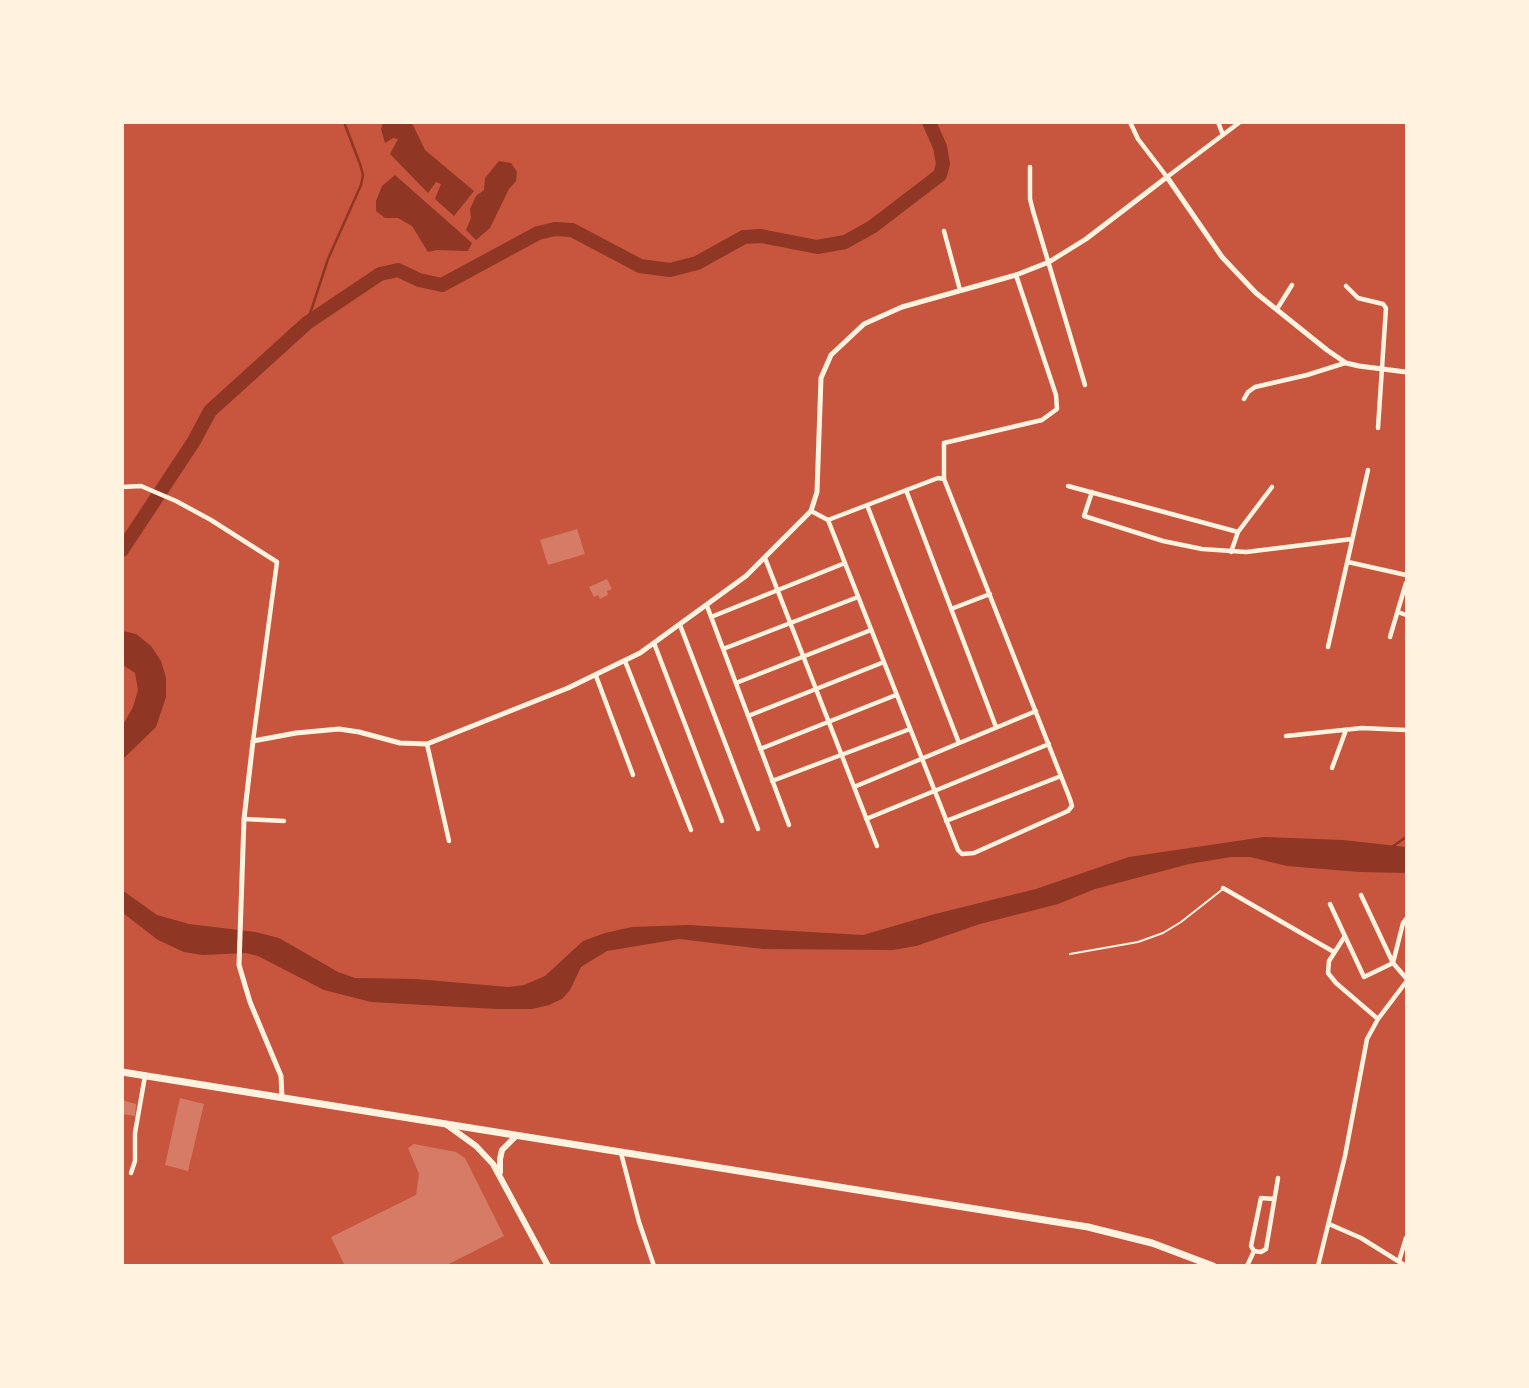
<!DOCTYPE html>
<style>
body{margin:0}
#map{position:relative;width:1529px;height:1388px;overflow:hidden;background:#c8553d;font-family:"Playfair Display",serif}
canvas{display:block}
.frame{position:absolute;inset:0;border:124px solid #fff3e0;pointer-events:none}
</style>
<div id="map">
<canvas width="1529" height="1388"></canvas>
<div class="frame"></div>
</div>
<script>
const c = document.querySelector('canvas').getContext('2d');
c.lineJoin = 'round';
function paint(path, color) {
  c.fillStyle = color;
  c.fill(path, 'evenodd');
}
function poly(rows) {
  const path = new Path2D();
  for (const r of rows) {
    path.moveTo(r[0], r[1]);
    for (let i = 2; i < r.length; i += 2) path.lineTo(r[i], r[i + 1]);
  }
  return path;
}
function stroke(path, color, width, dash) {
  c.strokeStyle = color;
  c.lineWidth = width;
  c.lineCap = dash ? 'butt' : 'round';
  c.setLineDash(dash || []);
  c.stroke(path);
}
paint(poly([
 [383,123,410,123,413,125,425,150,474,191,454,216,435,199,441,184,436,182,428,193,390,154,398,139,393,138,385,143,381,129],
 [499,161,511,163,517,172,516,181,509,189,490,228,476,240,466,230,471,218,470,209,476,196,484,190,485,178],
 [395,175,472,243,468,251,437,250,428,252,412,226,398,218,385,218,376,211,376,201,382,186],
 [123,631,136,634,151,646,161,661,166,678,166,697,156,727,123,759,123,725,133,707,138,690,135,673,123,665],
 [1264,837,1343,840,1406,847,1406,873,1360,872,1287,866,1250,857,1231,857,1189,864,1095,889,1058,904,980,924,916,946,893,950,763,949,679,939,607,951,581,967,570,990,562,999,549,1005,532,1009,496,1009,371,1002,324,990,258,956,246,953,202,955,184,952,158,940,123,913,122,890,157,915,189,924,255,932,279,938,338,972,355,978,416,979,508,987,524,985,545,976,583,941,605,933,632,927,688,925,863,935,935,914,1036,889,1129,857]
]), '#8f3625');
stroke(poly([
 [307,323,328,259,361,185,363,175,360,164,344,122],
 [1392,847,1406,837]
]), '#8f3625', 2.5);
stroke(poly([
 [122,550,194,441,210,411,307,323,380,274,398,270,419,280,442,285,538,233,555,229,572,230,640,266,670,270,697,263,744,237,761,236,817,247,845,242,872,227,940,175,943,164,940,147,929,122]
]), '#8f3625', 14);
paint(poly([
 [577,529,585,554,548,565,540,540],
 [607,579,612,589,607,591,608,595,600,599,598,595,594,597,589,587],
 [180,1098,204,1104,188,1171,165,1165],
 [122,1100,136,1104,135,1116,122,1114],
 [414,1144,456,1152,465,1158,504,1236,445,1266,345,1266,331,1237,416,1195,419,1174,408,1148]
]), '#d67c66');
stroke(poly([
 [1070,954,1138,942,1163,933,1181,922,1223,889]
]), '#fff3e0', 2);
stroke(poly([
 [1130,122,1138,139,1167,177,1240,122],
 [1218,122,1223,135],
 [1030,167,1030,199,1033,211,1085,385],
 [944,231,960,290],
 [1346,286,1358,298,1383,304,1386,308,1378,428],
 [1277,309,1292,285],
 [1244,399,1248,392,1255,387,1307,375,1345,363],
 [1068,486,1238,532],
 [122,487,141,486,176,501,211,520,277,562,253,741],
 [906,490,996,727],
 [1092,492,1084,516,1163,541,1202,549,1246,552,1352,539],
 [867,505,959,743],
 [811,511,828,520,958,850,962,854,974,853,1068,811,1072,806,1070,799,944,479,944,443,1042,420,1057,409,1056,395,1016,275],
 [828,520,938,478,944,479],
 [1231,552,1238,532,1272,487],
 [765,558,877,846],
 [1348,562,1406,575],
 [707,606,789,825],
 [951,609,990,594],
 [1398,612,1406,615],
 [711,617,845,563],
 [680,625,758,829],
 [1390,637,1406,583],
 [654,643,722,821],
 [1328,647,1368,470],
 [723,649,858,597],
 [625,661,691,830],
 [596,676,633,775],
 [736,683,871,630],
 [748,716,884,662],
 [1286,736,1362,728,1406,730],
 [427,744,449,841],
 [760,749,896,695],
 [1332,768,1346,730],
 [772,781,910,729],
 [854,787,1036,711],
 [244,819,284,821],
 [866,819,1049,744],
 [946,821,1061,776],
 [1223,888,1334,952],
 [1361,895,1393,963,1406,978],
 [1330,904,1364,977,1393,963,1403,923,1406,919],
 [1345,936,1329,961,1328,973,1336,983,1378,1019],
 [621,1153,639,1222,654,1266],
 [131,1173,135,1161,135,1133,145,1076],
 [1329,1224,1361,1238,1406,1266],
 [1254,1251,1251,1246,1261,1198,1274,1199],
 [1399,1261,1406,1238],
 [1247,1266,1254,1251,1261,1252,1266,1249,1278,1178],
 [1318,1266,1345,1156,1367,1039,1378,1019,1406,982]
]), '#fff3e0', 4.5);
stroke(poly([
 [282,1098,281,1076,250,1002,239,965,244,819,253,741,296,733,339,729,359,732,400,743,427,744,568,688,640,653,746,576,811,511,817,492,821,378,831,355,864,324,902,307,1016,275,1049,262,1086,239,1167,177,1222,257,1256,293,1327,350,1346,363,1359,366,1406,372]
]), '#fff3e0', 5);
stroke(poly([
 [447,1125,476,1146,493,1164,548,1266],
 [500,1172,500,1159,502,1150,516,1136]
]), '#fff3e0', 6);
stroke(poly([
 [122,1072,1088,1227,1152,1243,1213,1266]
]), '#fff3e0', 7);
</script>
